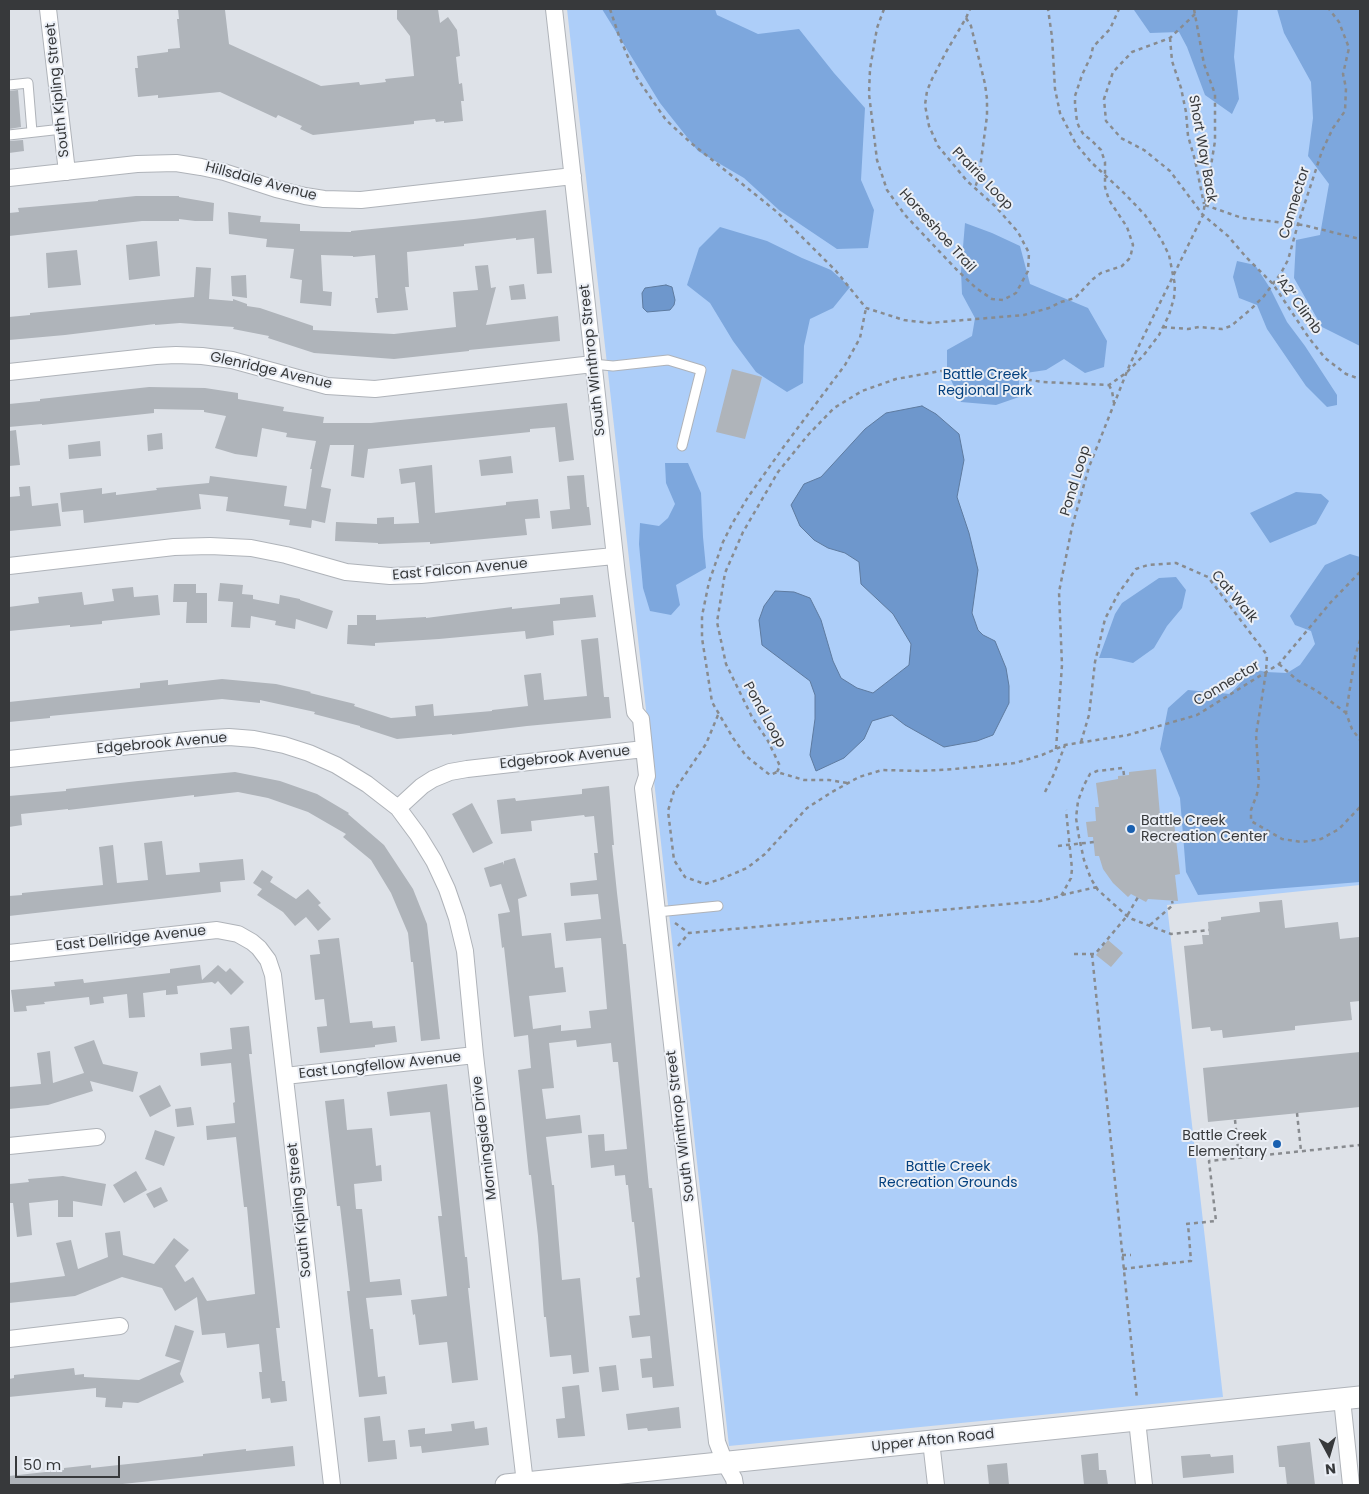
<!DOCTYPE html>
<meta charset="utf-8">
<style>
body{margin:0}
#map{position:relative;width:1369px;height:1494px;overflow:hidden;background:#dee2e8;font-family:Poppins,sans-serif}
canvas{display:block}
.frame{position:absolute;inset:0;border:10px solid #37393b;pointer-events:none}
.north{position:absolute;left:1304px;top:1429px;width:50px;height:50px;-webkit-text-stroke:4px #ebeff6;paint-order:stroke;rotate:174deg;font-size:14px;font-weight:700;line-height:20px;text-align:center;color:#37393b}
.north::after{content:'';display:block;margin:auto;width:18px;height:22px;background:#37393b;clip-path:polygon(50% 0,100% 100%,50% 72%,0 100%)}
.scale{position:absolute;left:15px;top:1456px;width:105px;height:22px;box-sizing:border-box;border:2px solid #37393b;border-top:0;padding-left:6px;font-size:15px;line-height:18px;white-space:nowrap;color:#37393b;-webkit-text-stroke:4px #ebeff6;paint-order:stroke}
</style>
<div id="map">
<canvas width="1369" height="1494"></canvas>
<div class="frame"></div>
<div class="north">N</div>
<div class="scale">50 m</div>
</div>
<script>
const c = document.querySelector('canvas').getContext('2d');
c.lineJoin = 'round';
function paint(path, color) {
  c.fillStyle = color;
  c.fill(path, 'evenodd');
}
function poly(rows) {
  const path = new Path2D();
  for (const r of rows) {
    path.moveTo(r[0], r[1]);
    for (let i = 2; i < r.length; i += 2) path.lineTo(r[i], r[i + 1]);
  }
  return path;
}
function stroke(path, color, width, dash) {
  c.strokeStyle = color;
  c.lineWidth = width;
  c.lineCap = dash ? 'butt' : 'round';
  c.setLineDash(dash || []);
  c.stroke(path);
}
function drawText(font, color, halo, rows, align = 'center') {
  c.font = font + ' Poppins,sans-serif';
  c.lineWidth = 4;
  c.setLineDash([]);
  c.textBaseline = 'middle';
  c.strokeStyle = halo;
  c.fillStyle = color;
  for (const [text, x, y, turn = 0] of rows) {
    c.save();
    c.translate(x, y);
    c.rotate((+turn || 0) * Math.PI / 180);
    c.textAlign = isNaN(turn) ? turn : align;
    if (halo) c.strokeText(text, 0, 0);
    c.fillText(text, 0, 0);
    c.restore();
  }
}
paint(poly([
 [567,9,1360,9,1360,885,1167,905,1223,1397,729,1446]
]), '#adcef9');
paint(poly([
 [602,9,715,9,717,15,758,34,799,29,834,73,865,108,861,180,874,210,868,248,837,249,779,210,744,178,698,151,660,103],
 [1135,9,1238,9,1234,57,1239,99,1232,114,1205,95,1187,47,1179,32,1150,33,1134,10],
 [1277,9,1360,9,1360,346,1322,327,1294,278,1296,240,1320,235,1329,184,1308,156,1313,118,1311,82,1284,33],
 [965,223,992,233,1020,246,1030,284,1088,308,1107,341,1104,367,1085,373,1064,359,1046,370,1019,374,1019,397,996,405,961,402,947,371,947,350,972,336,975,318,962,294,961,271],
 [720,227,767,241,802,258,831,270,850,287,833,308,810,319,804,346,803,383,787,392,756,372,733,341,710,303,687,285,699,248],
 [1237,261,1255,265,1270,288,1287,322,1305,346,1337,395,1337,405,1327,407,1306,386,1267,329,1257,305,1239,298,1233,277],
 [665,463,688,463,701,493,703,537,706,568,676,585,680,605,671,615,650,611,643,588,639,544,640,523,659,526,668,518,675,504,666,483],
 [1296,492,1321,494,1329,501,1316,524,1270,543,1250,513],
 [1350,554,1360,557,1360,882,1198,895,1186,872,1180,798,1160,749,1168,708,1188,690,1230,694,1253,669,1266,672,1287,673,1300,665,1315,644,1311,631,1295,625,1290,616,1325,565],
 [1176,577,1186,590,1182,608,1167,626,1154,648,1133,663,1111,658,1099,658,1115,614,1122,603,1159,578]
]), '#7da7dd');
const water = poly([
 [666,285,672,287,675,300,674,305,670,310,647,312,643,308,642,293,645,288,666,285],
 [922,406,936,414,959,434,964,460,957,497,969,533,978,570,972,613,978,630,983,635,995,641,1006,668,1009,686,1009,703,993,735,977,741,944,747,905,725,892,715,872,721,864,739,844,758,816,771,810,755,815,719,815,695,810,681,762,645,759,620,764,606,775,591,794,592,810,598,821,620,833,661,841,678,857,688,873,693,909,665,911,644,893,614,861,584,859,562,845,553,828,548,814,540,800,526,791,505,804,484,821,477,865,429,886,413,922,406]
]);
paint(water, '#6e97cc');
stroke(water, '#5e7ba0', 1);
paint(poly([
 [178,9,222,9,222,10,225,10,229,44,321,86,359,82,360,85,386,82,385,79,414,76,410,36,397,19,397,9,438,9,440,23,448,17,457,30,460,56,456,57,459,84,462,83,464,101,461,101,463,121,444,123,444,121,436,122,435,119,414,121,414,124,313,135,300,129,302,126,278,115,276,118,220,92,158,98,158,95,138,97,135,68,138,68,137,56,168,52,168,49,180,48,177,19,179,19],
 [18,90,21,127,9,129,9,91],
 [23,140,24,151,9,153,9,141],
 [136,196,179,196,179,197,214,203,213,221,195,221,179,219,179,221,142,221,9,236,9,213,19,212,18,208,98,201,98,200],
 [546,210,552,273,537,274,534,238,516,240,516,238,464,244,464,246,407,252,409,287,405,287,408,310,377,313,375,298,378,298,375,255,353,257,353,256,321,255,323,291,332,292,331,306,300,303,302,280,290,278,294,249,266,247,267,239,229,234,228,212,261,216,260,222,300,224,300,231,351,232,351,231,474,219],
 [157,241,160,276,129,280,126,245],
 [77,250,81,285,48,288,46,253],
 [488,265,491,288,496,287,486,325,558,316,560,341,469,350,469,351,394,359,314,353,268,338,269,336,233,329,234,327,180,323,155,325,155,324,65,335,9,340,9,317,30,315,30,313,194,297,196,267,211,268,209,299,233,301,233,299,247,304,247,306,260,308,313,326,313,330,394,334,456,327,453,292,478,290,475,266],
 [246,275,247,298,232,296,231,276],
 [524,284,526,299,511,300,509,286],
 [732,369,762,377,745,439,716,432],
 [149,387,205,388,238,393,238,399,284,407,283,411,324,417,323,423,371,423,567,403,574,460,559,462,555,427,530,429,530,432,368,449,364,478,351,476,354,445,330,445,321,487,331,489,325,523,312,520,311,528,289,525,290,520,226,511,228,497,199,494,201,509,84,523,83,510,62,512,60,493,102,488,102,494,116,492,116,495,157,490,156,488,209,483,210,476,287,486,284,506,306,509,312,469,310,469,316,441,286,437,287,433,262,428,257,457,235,454,215,448,226,416,204,412,204,410,154,409,154,413,42,425,42,424,9,427,9,404,40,401,40,399],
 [16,430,20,465,9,466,9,431],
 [162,433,163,449,148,451,147,435],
 [100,441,101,456,69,459,68,445],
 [511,456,513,473,481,476,479,460],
 [432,465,435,513,506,505,506,502,538,499,540,518,525,519,527,535,430,544,430,542,378,544,378,543,335,541,336,522,377,524,377,518,394,517,394,524,419,523,415,482,401,484,399,469],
 [584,475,587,507,589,507,591,525,552,529,550,511,570,509,567,476],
 [30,486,32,506,58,503,61,526,9,531,9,497,20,496,19,487],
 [220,583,243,585,242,594,253,595,253,599,279,604,280,595,300,599,300,600,333,611,327,629,296,619,295,629,275,625,276,621,251,616,250,628,231,627,233,602,218,601],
 [174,584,196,584,196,593,207,593,207,623,186,623,187,602,173,602],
 [133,587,134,597,158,595,160,615,102,621,102,624,70,627,70,625,9,631,9,607,39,603,38,597,82,592,84,605,114,601,112,589],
 [593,595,596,617,553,621,554,635,526,639,525,631,439,639,375,643,375,646,347,644,348,625,357,625,357,615,376,615,376,620,426,617,426,618,512,607,512,609,560,604,560,598],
 [598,638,604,697,609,697,611,718,527,726,452,735,452,734,397,739,360,727,360,726,314,714,315,712,260,700,260,703,222,699,50,716,50,718,9,722,9,702,140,688,140,683,168,680,168,685,222,679,276,684,311,692,310,693,355,704,354,706,391,718,416,716,415,706,433,704,434,716,492,711,492,710,528,706,524,675,541,673,544,700,587,696,581,640],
 [1156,769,1160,815,1173,813,1180,874,1175,875,1178,901,1148,899,1146,902,1131,894,1128,897,1113,883,1103,869,1099,856,1095,856,1093,837,1088,837,1086,822,1096,821,1095,807,1099,807,1096,783,1118,779,1118,776,1129,775,1129,772],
 [235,772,280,781,317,794,349,813,348,814,384,845,413,889,427,924,440,1039,421,1041,413,962,411,962,408,933,391,893,371,860,343,837,346,834,308,812,268,798,238,792,194,797,194,795,68,810,68,809,21,814,22,825,9,827,9,796,66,791,66,789,138,781],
 [609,786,614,845,612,845,617,893,623,944,626,944,649,1188,652,1188,674,1386,653,1388,652,1377,642,1378,640,1359,652,1358,650,1336,632,1338,629,1316,640,1315,636,1278,640,1277,634,1222,632,1222,628,1185,626,1185,625,1175,615,1176,614,1165,591,1168,588,1135,604,1134,605,1151,627,1149,618,1062,613,1062,611,1043,577,1047,576,1040,549,1043,554,1088,542,1089,546,1119,580,1115,582,1133,546,1137,552,1185,554,1185,562,1280,580,1278,589,1372,573,1374,571,1355,550,1357,546,1317,544,1317,538,1236,531,1175,529,1175,518,1070,531,1068,528,1035,514,1037,504,947,502,948,498,914,510,912,501,884,490,887,484,868,503,862,504,865,504,861,515,858,527,896,518,899,522,936,551,933,555,968,563,967,566,992,529,996,533,1029,561,1025,561,1031,591,1028,589,1011,607,1009,601,938,566,941,564,923,601,919,598,894,571,896,570,883,597,880,594,853,598,853,594,816,585,817,584,815,531,821,532,831,501,834,497,800,515,798,516,801,582,794,582,789],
 [472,803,493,843,473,853,452,814],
 [162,841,166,875,200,872,199,863,243,859,245,880,220,882,221,892,9,916,9,896,22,895,22,893,103,885,99,847,113,845,117,883,148,880,144,843],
 [262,870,273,877,270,882,296,899,308,889,321,903,318,905,331,919,318,931,306,917,295,926,283,912,257,895,262,889,253,883],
 [1282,900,1285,928,1338,922,1340,939,1359,937,1360,1001,1350,1002,1352,1020,1295,1026,1295,1030,1223,1038,1222,1030,1211,1031,1210,1027,1192,1029,1184,946,1203,944,1202,935,1209,935,1208,922,1221,920,1221,917,1260,912,1259,902],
 [339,938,350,1023,372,1021,373,1028,395,1026,397,1042,375,1045,375,1047,320,1053,317,1027,327,1026,324,999,315,1000,310,955,320,954,318,940],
 [1108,940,1123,953,1111,967,1096,955],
 [200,965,202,980,218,965,226,972,230,968,244,982,231,995,218,981,215,984,212,982,177,986,178,994,166,995,166,990,143,993,145,1017,129,1018,127,994,103,997,104,1003,90,1005,89,997,44,1002,45,1004,26,1006,27,1011,14,1012,11,990,55,986,54,982,83,979,84,983,170,973,170,969],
 [249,1026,252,1054,249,1054,280,1328,276,1328,282,1381,285,1381,287,1401,271,1403,270,1398,262,1399,259,1372,262,1372,259,1344,227,1348,225,1333,202,1335,197,1297,175,1311,162,1288,122,1277,75,1296,9,1303,9,1283,65,1276,56,1243,71,1240,78,1269,108,1257,105,1233,120,1231,123,1255,154,1264,174,1238,189,1250,175,1266,185,1282,193,1277,207,1301,255,1294,247,1207,244,1207,236,1137,207,1140,206,1126,235,1123,233,1103,235,1102,231,1063,201,1066,200,1053,232,1049,230,1028],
 [94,1040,103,1064,138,1072,133,1092,90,1081,93,1091,48,1105,9,1109,9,1087,41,1084,37,1053,50,1051,53,1083,84,1073,74,1047],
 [1360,1052,1360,1107,1208,1122,1203,1068],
 [447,1084,465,1257,467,1257,470,1288,468,1288,478,1380,452,1383,447,1342,419,1345,415,1314,413,1315,411,1300,447,1296,438,1216,442,1216,430,1112,390,1116,387,1092],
 [160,1085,171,1106,150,1117,139,1096],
 [344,1099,347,1130,372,1128,376,1166,381,1165,382,1181,354,1184,356,1209,362,1209,370,1282,400,1279,402,1295,366,1298,370,1329,373,1329,378,1377,385,1376,387,1394,359,1397,347,1291,350,1291,340,1206,337,1206,325,1101],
 [191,1107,194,1125,177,1127,175,1109],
 [155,1130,175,1137,164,1166,145,1159],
 [136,1171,147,1190,124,1203,113,1185],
 [63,1176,106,1184,102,1206,73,1201,73,1217,58,1217,58,1200,29,1203,32,1235,17,1237,13,1203,9,1203,9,1184,29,1182,28,1179],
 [161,1187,168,1201,154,1208,146,1194],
 [175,1325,194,1331,180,1374,184,1382,138,1403,123,1402,122,1408,105,1407,106,1398,96,1397,96,1388,9,1397,9,1379,14,1378,14,1375,74,1368,75,1375,84,1374,84,1377,139,1380,181,1361,165,1356],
 [616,1365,619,1390,602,1392,599,1367],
 [579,1385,585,1436,558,1438,556,1419,565,1418,562,1387],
 [679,1407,681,1428,648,1431,647,1428,628,1430,626,1414],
 [380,1416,383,1441,395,1440,397,1459,368,1462,364,1418],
 [474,1421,475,1429,487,1427,489,1445,422,1453,421,1446,410,1447,408,1430,425,1428,425,1434,452,1431,451,1424],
 [1310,1442,1315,1485,1287,1485,1285,1467,1279,1467,1277,1446],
 [293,1446,295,1466,113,1485,9,1485,9,1476,64,1470,64,1468,91,1465,91,1468,203,1456,203,1454,246,1449,246,1451],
 [1098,1453,1099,1470,1106,1470,1108,1485,1084,1485,1081,1455],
 [1210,1454,1211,1457,1233,1455,1234,1473,1183,1478,1181,1456],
 [1007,1463,1009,1485,989,1485,987,1465]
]), '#afb4ba');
const service = poly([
 [9,85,28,83,32,132],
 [9,135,62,129],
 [593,364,613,366,668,360,701,370,682,446],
 [657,912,718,906]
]);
const minor = poly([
 [48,9,67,172],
 [554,9,617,575,635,712,641,719,647,776,643,788,717,1442,725,1463,734,1479,735,1485],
 [9,178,137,164,176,163,201,167,224,172,276,189,305,196,324,199,361,200,573,176],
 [9,372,156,356,176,355,202,356,232,360,327,386,375,389,593,364],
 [9,566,174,547,210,546,251,548,286,555,346,572,390,576,421,575,614,556],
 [9,759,196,739,229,737,254,739,284,745,309,753,336,765,367,784,398,808,418,835,434,861,447,889,457,918,465,951,475,1055,525,1483],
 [398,808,422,786,433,779,450,772,467,769,644,749],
 [9,953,217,930,238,934,252,942,259,948,268,960,273,975,332,1485],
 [285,1076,475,1055],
 [9,1146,97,1137],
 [9,1339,120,1326],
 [1342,1399,1351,1485],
 [1137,1420,1144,1485],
 [931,1441,936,1485]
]);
const tertiary = poly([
 [506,1485,1360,1397]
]);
stroke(service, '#afb3b9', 11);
stroke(minor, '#afb3b9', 18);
stroke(tertiary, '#afb3b9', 23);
stroke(poly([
 [610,9,619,36,637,78,666,120,691,143,777,212,836,271,866,308,904,320,929,323,1024,315,1049,308,1061,302,1075,298,1093,279,1101,273,1122,266,1129,259,1131,254,1133,245,1127,227,1109,200,1105,187,1105,162,1101,150,1091,140,1084,135,1080,129,1077,122,1075,103,1075,96,1082,75,1091,56,1093,47,1110,29,1119,9],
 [884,9,877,28,870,69,869,94,877,160,887,190,905,215,956,269,976,288,992,299,1003,300,1016,293,1028,271,1029,253,1018,232,995,206,967,181,938,146,929,126,925,105,927,91,932,79,946,52,966,18,970,9],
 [1195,14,1170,38,1132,52,1113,72,1104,99,1106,121,1121,138,1144,150,1170,171,1203,215,1228,236,1246,257,1273,284,1309,338,1325,358,1346,374,1360,379],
 [966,18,971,26,985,84,987,99,987,116,979,176,975,188],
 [1170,38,1172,61,1181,88,1186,112,1188,136,1195,160,1204,204],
 [1205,205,1242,218,1303,225,1360,239],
 [1163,327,1188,329,1199,327,1222,329,1231,326,1250,310,1264,296,1281,273,1288,260,1298,224,1322,151,1333,128,1345,111,1346,88,1343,74,1349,48,1339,22,1329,9],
 [1109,385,1112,391,1114,403],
 [1360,640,1355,657,1346,713,1352,729,1360,740],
 [1279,664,1297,680,1317,691,1346,713],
 [718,715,706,744,674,791,668,811,674,860,685,877,705,884,721,879,747,868,765,854,807,808,832,792,859,777,882,770,921,771,954,769,1015,763,1042,755,1065,745,1128,735,1197,715,1279,664,1331,602,1360,572],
 [1081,742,1089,715,1095,662,1105,619,1118,594,1136,569,1148,565,1176,563,1208,577,1267,655,1266,672,1256,735,1259,781,1257,794,1251,810,1251,821,1282,839,1302,842,1321,839,1339,829,1360,807],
 [1056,749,1062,665,1059,592,1072,527,1089,467,1130,364,1203,215,1215,141,1215,94,1204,64,1194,9],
 [777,772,780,766,768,741,752,717,726,664,717,622,725,573,743,532,778,472,808,435,834,408,862,391,896,379,941,371,1010,377,1043,382,1109,385,1126,373,1143,356,1159,335,1169,315,1174,298,1175,285,1169,255,1161,239,1145,215,1126,195,1091,162,1076,144,1060,113,1055,89,1052,37,1048,9],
 [1124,775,1123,768,1097,771,1090,774,1084,785,1078,801,1076,818,1079,837,1084,860,1091,879,1098,890,1127,916,1132,919,1171,934,1209,930],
 [847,783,829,780,804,780,777,772,770,775,746,756,733,738,712,702,702,638,702,616,709,582,723,542,732,524,748,497,785,445,845,365,860,338,866,308],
 [1045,792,1054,774,1065,745],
 [1058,846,1094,842],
 [1062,895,1097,887],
 [675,923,689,933,1040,901,1061,896,1071,878,1072,869,1066,810],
 [1150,925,1173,905,1172,901],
 [1359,939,1360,939],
 [678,946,689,933],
 [1074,954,1095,954,1127,916,1138,897],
 [1092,954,1137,1399],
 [1297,1113,1301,1151],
 [1235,1120,1239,1158],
 [1186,1224,1216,1221,1209,1161,1360,1145],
 [1122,1255,1131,1255],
 [1164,1264,1191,1261,1188,1224],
 [1123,1269,1164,1264,1165,1262]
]), '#888b8f', 2.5, [4, 4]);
stroke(service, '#fff', 9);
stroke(minor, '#fff', 16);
stroke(tertiary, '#fff', 21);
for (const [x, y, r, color] of [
 [1131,829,5,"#1960b0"],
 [1277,1144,5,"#1960b0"]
]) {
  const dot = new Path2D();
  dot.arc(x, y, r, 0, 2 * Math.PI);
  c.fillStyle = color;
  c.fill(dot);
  stroke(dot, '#ebeff6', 2);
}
drawText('14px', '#37393b', '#ebeff6', [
 ["South Kipling Street",58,90,-96],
 ["Short Way Back",1202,149,80],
 ["Prairie Loop",982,179,46],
 ["Hillsdale Avenue",261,182,15],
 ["Connector",1295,203,-73],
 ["Horseshoe Trail",937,231,48],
 ["‘A2’ Climb",1298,305,54],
 ["South Winthrop Street",593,360,-96],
 ["Glenridge Avenue",271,371,13],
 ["Pond Loop",1076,481,-73],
 ["East Falcon Avenue",460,570,-5],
 ["Cat Walk",1234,597,50],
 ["Connector",1227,684,-31],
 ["Pond Loop",764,715,61],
 ["Edgebrook Avenue",162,744,-5],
 ["Edgebrook Avenue",565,758,-6],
 ["East Dellridge Avenue",131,939,-6],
 ["East Longfellow Avenue",380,1066,-6],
 ["South Winthrop Street",681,1126,-97],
 ["Morningside Drive",485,1138,-97],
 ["South Kipling Street",300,1210,-96],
 ["Upper Afton Road",933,1441,-6]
]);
drawText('14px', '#03407f', '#ebeff6', [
 ["Battle Creek",985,375],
 ["Regional Park",985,391],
 ["Battle Creek",948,1167],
 ["Recreation Grounds",948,1183]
]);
drawText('14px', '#37393b', '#ebeff6', [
 ["Battle Creek",1141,821],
 ["Recreation Center",1141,837],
 ["Battle Creek",1267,1136,"right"],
 ["Elementary",1267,1152,"right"]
], 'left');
</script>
